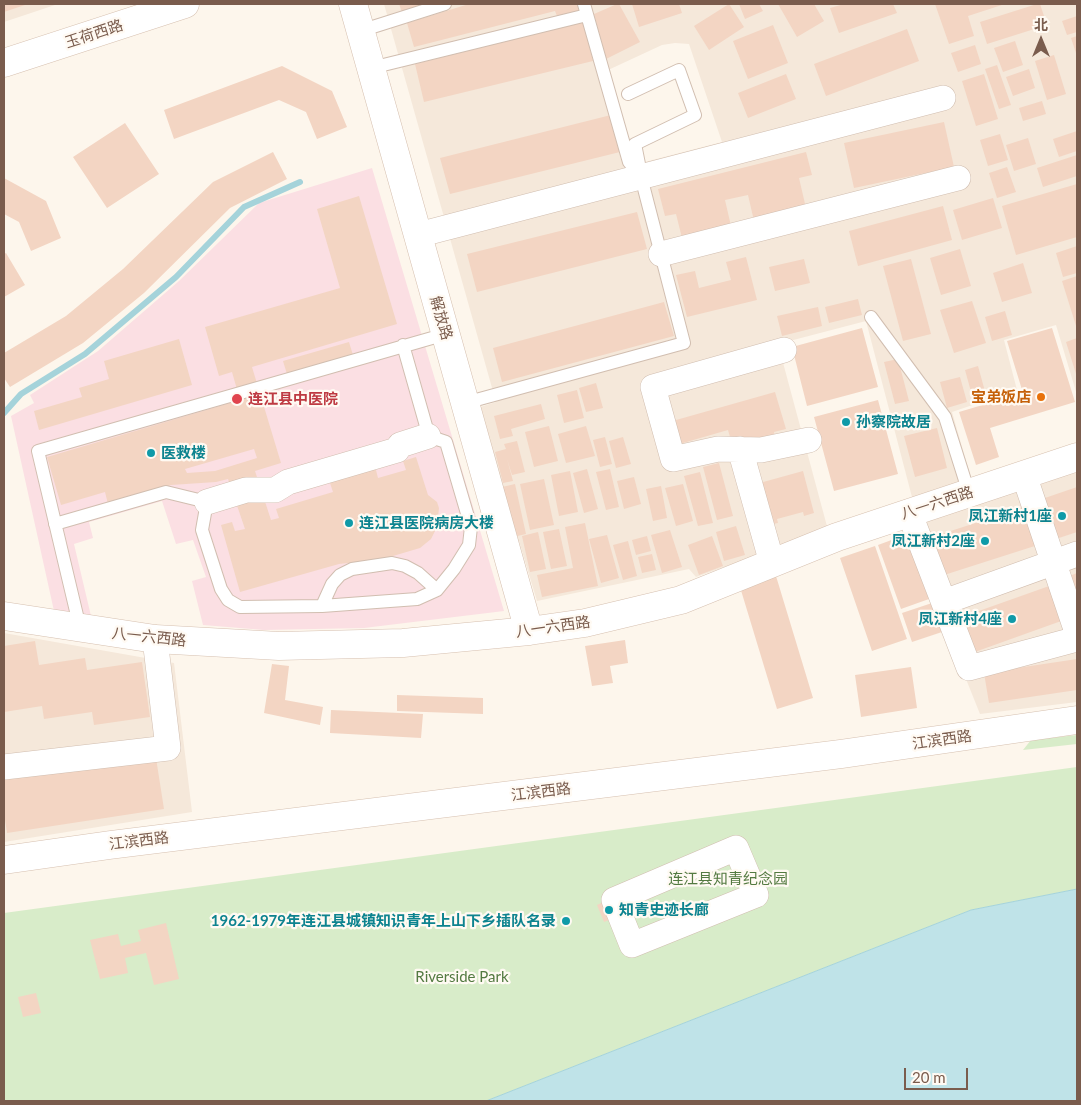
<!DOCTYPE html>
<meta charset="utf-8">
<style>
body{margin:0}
#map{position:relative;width:1081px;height:1105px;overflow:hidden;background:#fdf6ec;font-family:Lato,"Noto Sans SC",sans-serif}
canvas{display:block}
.frame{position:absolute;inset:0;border:5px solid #7a5c4d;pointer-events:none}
.north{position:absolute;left:1016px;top:15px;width:50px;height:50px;-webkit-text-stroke:4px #fffaf3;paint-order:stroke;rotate:0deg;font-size:14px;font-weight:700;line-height:20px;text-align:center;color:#7a5c4d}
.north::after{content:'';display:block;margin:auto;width:18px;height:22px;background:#7a5c4d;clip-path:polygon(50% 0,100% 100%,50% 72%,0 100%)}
.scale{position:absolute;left:904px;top:1068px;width:64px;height:22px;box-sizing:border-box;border:2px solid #7a5c4d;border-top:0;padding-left:6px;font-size:15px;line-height:18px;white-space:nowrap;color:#7a5c4d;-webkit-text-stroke:4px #fffaf3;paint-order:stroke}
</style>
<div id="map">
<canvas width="1081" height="1105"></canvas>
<div class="frame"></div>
<div class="north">北</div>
<div class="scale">20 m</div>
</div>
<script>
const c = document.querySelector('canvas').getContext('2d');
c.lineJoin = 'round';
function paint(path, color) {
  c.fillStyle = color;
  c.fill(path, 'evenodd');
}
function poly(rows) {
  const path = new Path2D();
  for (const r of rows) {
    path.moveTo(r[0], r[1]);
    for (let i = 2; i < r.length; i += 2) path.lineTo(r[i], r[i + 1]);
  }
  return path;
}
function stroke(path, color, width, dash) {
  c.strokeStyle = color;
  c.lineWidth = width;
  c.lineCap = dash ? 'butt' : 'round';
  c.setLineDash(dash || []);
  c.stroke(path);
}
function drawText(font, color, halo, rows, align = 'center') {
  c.font = font + ' Lato,"Noto Sans SC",sans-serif';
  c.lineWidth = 4.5;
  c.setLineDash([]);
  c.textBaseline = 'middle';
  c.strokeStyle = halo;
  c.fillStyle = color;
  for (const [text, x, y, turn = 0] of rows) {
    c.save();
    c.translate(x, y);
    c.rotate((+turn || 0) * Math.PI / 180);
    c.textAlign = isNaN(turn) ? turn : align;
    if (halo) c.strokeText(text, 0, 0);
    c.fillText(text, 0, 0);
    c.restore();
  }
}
paint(poly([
 [4,4,58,4,4,22],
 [384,4,1077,4,1077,395,1056,325,1004,340,1017,390,952,412,971,478,913,501,866,321,778,344,828,530,696,577,689,569,537,601,519,541,512,542,477,408,496,402],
 [675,43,689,44,722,142,633,165,606,71,662,45],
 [1077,472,1077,702,980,714,904,524],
 [4,633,174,663,192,812,4,842]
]), '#f5e8da');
paint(poly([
 [372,168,504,611,364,628,264,630,203,625,192,581,206,577,193,540,176,544,162,501,89,522,93,538,74,544,91,616,54,611,11,416,34,403,30,395,98,351,179,281,259,203]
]), '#fbdfe3');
paint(poly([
 [1077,735,1077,744,1023,750,1031,740],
 [1077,767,1077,889,971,910,486,1101,4,1101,4,913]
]), '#d8ecc9');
const water = poly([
 [1077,889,1077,1101,486,1101,971,910,1077,889]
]);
paint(water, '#bfe3e8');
stroke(water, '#a5d3da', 1);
stroke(poly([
 [4,413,21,394,85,354,176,277,244,207,300,182]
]), '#a5d3da', 6);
paint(poly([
 [4,4,28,4,4,12],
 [399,4,427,4,402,12],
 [469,4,578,4,580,11,557,16,555,11,414,47,407,23],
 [617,4,619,4,640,42,606,59,594,14],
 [632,4,679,4,682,13,639,27],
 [729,4,744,27,709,50,694,26],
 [739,4,759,4,763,11,745,19],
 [778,4,814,4,824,21,797,37],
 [844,4,893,4,897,13,839,33,830,8],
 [935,4,1005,4,968,16,974,36,949,44],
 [1037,4,1040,4,1047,25,987,44,980,22],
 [1077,16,1077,32,1067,35,1062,21],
 [584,22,593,61,424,102,415,64],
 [773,25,788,63,748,79,733,41],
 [907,29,919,61,826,96,814,64],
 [1077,36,1077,56,1071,38],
 [1015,41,1023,65,1003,72,994,48],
 [975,45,981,64,958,72,951,53],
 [1054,55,1066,94,1047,100,1035,61],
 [997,65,1011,105,999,109,985,69],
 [282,66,332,91,347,127,317,139,306,112,279,100,174,139,164,110],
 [1029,69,1035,88,1013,96,1006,77],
 [786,74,796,99,748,118,738,93],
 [984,74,998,119,976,126,962,81],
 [1042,101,1046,114,1023,121,1019,108],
 [611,115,620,152,450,194,440,158],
 [944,122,954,167,854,188,844,143],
 [125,123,159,174,107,208,73,157],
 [1077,131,1077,151,1059,157,1053,139],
 [1000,134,1008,160,988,166,980,140],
 [1028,138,1036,164,1014,171,1006,145],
 [273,152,287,179,230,208,144,293,83,343,10,387,4,378,4,353,66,316,123,269,213,182],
 [806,152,812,175,799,178,806,208,754,221,748,195,725,200,731,226,682,238,676,214,665,216,658,189],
 [1077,155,1077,176,1043,187,1037,168],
 [1007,167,1016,192,997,198,989,173],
 [4,178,46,201,61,238,31,251,19,222,4,214],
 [1077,184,1077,237,1016,255,1002,206],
 [359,196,397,324,252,367,281,463,255,471,271,520,279,518,276,509,333,492,329,480,375,466,378,478,406,470,403,461,416,457,428,495,437,502,439,508,437,527,431,539,420,548,393,556,395,566,350,573,348,563,339,564,240,592,221,525,232,522,235,531,245,529,228,479,216,482,171,485,108,504,105,492,61,505,47,457,240,400,232,372,219,376,205,327,340,288,317,209],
 [254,449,257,458,215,471,187,473,185,469],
 [993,198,1002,228,962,240,953,210],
 [943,206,952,240,858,266,849,231],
 [637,212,647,249,477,292,467,254],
 [1077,246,1077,273,1063,277,1056,253],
 [960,249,971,286,941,295,930,258],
 [6,253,25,285,4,297,4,254],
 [746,257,757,300,687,317,676,275,695,271,699,288,731,280,726,262],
 [804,259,810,283,775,291,769,267],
 [911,259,931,334,903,341,883,266],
 [1023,263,1032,293,1002,302,993,273],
 [1077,276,1077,329,1062,281],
 [858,299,862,315,829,323,825,307],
 [972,301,986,343,954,353,940,310],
 [664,302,674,336,502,382,493,348],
 [818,307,822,326,782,336,777,316],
 [1005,311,1012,335,992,341,985,317],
 [862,328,878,387,807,406,792,347],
 [1052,328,1075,402,990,428,999,457,976,465,959,412,1023,393,1007,341],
 [1077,338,1077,377,1066,342],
 [179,339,192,385,39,430,34,411,82,397,79,388,109,379,104,361],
 [349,342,356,365,290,384,283,361],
 [898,359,909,401,895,404,884,362],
 [978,366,986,395,973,399,965,370],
 [960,377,967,402,947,408,940,382],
 [596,383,603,408,586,412,579,388],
 [577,390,584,418,564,423,557,395],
 [775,392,786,429,774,432,775,436,732,444,728,430,676,445,669,422],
 [878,400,898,474,834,491,814,417],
 [541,404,545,419,511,429,513,436,500,439,494,416],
 [549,426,558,461,534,467,525,432],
 [586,426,595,456,566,463,558,434],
 [937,428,947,468,915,477,904,436],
 [605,437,612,464,600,467,593,440],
 [623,437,631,464,616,468,609,441],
 [517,441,525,472,512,475,507,459,513,481,503,483,495,452,506,449,504,444],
 [719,463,733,516,717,520,703,467],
 [587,469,598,509,584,513,573,473],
 [610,469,619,507,606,510,596,472],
 [570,471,578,512,559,516,551,475],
 [803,471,814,513,804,516,803,512,777,519,778,523,768,525,756,484],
 [700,472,713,523,698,526,684,476],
 [634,477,641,504,624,509,617,481],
 [544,479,554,525,530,530,520,484],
 [515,484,526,534,513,537,502,487],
 [683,484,693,521,676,526,665,488],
 [661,486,667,518,653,521,646,489],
 [1077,487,1077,532,1056,539,1042,499],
 [1028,506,1041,544,941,576,929,538],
 [585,523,598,586,542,597,537,575,573,568,565,527],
 [736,526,745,555,724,561,716,532],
 [559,529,567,566,551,569,543,532],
 [670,530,682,567,662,573,651,535],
 [538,532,546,569,530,572,522,536],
 [607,535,619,578,601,583,589,539],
 [905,535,929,599,901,609,878,545],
 [647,536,651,551,636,555,632,540],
 [712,536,723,566,699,575,688,545],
 [628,541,637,576,623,580,613,545],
 [875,546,907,639,872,651,840,558],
 [652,554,656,570,642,573,638,557],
 [1077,573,1077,606,1067,577],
 [776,576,813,698,777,709,740,587],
 [1052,585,1064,620,972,653,959,618],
 [932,603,942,632,912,642,902,613],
 [625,640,628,663,610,666,613,683,592,686,585,646],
 [35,641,39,665,85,658,87,670,142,662,150,717,94,725,92,712,44,719,42,706,4,712,4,646],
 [1077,659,1077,690,989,703,984,673],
 [272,664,289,666,285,700,323,707,320,725,264,713],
 [911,667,917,708,861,717,855,675],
 [397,695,483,698,483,714,397,711],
 [331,710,423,714,421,738,330,733],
 [156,758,164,809,7,833,4,813,4,780],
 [614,897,622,915,604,922,597,905],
 [166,923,179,979,154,985,146,953,125,958,128,973,100,979,90,940,118,934,121,946,141,941,138,930],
 [36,993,41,1013,23,1017,18,997]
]), '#f3d5c3');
const lane = poly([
 [360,31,445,4],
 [371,68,587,15],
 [628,94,679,70,695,115,635,144,641,174],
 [871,317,945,417,969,493],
 [403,345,430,440],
 [465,403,684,343,641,177,629,162,584,4],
 [55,524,166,492,207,502,202,530,221,589,228,600,240,607,322,606,417,599,437,590,454,569,469,545,471,527,446,442,428,436],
 [322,606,332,584,340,575,352,569,392,563,405,566,418,573,437,590],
 [80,628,38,451,446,334]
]);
const street = poly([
 [418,235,943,98],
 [661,254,958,178],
 [784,350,653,387,673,459,718,449,761,450,809,440],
 [740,449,772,563],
 [1024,475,1077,632],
 [207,502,246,490,275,490,288,482,397,450,400,445,428,436],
 [909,512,969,668,1077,639],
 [944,602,1077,554],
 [4,767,168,748,155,639],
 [736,848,756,895,632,945,614,900,736,848]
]);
const secondary = poly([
 [353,4,529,631],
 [4,63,185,4],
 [4,616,155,639,279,646,403,643,529,631,585,623,681,600,837,537,1077,457],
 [4,860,110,845,841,754,1077,720]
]);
stroke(lane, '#d1beb0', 14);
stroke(street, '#d1beb0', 26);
stroke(secondary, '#d6c0b0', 29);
stroke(lane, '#fff', 12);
stroke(street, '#fff', 25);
stroke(secondary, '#fff', 28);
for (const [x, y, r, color] of [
 [1041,397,5,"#e8710a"],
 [237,399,6,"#e0444e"],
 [846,422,5,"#0f9aa8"],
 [151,453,5,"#0f9aa8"],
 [1062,516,5,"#0f9aa8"],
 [349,523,5,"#0f9aa8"],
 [985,541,5,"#0f9aa8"],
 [1012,619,5,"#0f9aa8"],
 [609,910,5,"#0f9aa8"],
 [566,921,5,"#0f9aa8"]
]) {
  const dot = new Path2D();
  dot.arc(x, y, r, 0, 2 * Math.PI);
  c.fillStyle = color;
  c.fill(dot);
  stroke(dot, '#fffaf3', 2);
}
drawText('15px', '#7a5c4d', '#fffaf3', [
 ["玉荷西路",94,34,-18],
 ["解放路",441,318,74],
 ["八一六西路",937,503,-18],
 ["八一六西路",553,627,-8],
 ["八一六西路",149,637,6],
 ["江滨西路",942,740,-8],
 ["江滨西路",541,792,-7],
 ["江滨西路",139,841,-7]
]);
drawText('bold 15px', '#c56008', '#fffaf3', [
 ["宝弟饭店",1031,397]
], 'right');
drawText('bold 15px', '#be3a42', '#fffaf3', [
 ["连江县中医院",248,399]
], 'left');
drawText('bold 15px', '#0d838f', '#fffaf3', [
 ["孙察院故居",856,422],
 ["医救楼",161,453],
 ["凤江新村1座",1052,516,"right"],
 ["连江县医院病房大楼",359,523],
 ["凤江新村2座",975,541,"right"],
 ["凤江新村4座",1002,619,"right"],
 ["知青史迹长廊",619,910],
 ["1962-1979年连江县城镇知识青年上山下乡插队名录",556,921,"right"]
], 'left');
drawText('15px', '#537a41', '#fffaf3', [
 ["连江县知青纪念园",728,879],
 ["Riverside Park",462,977]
]);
</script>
